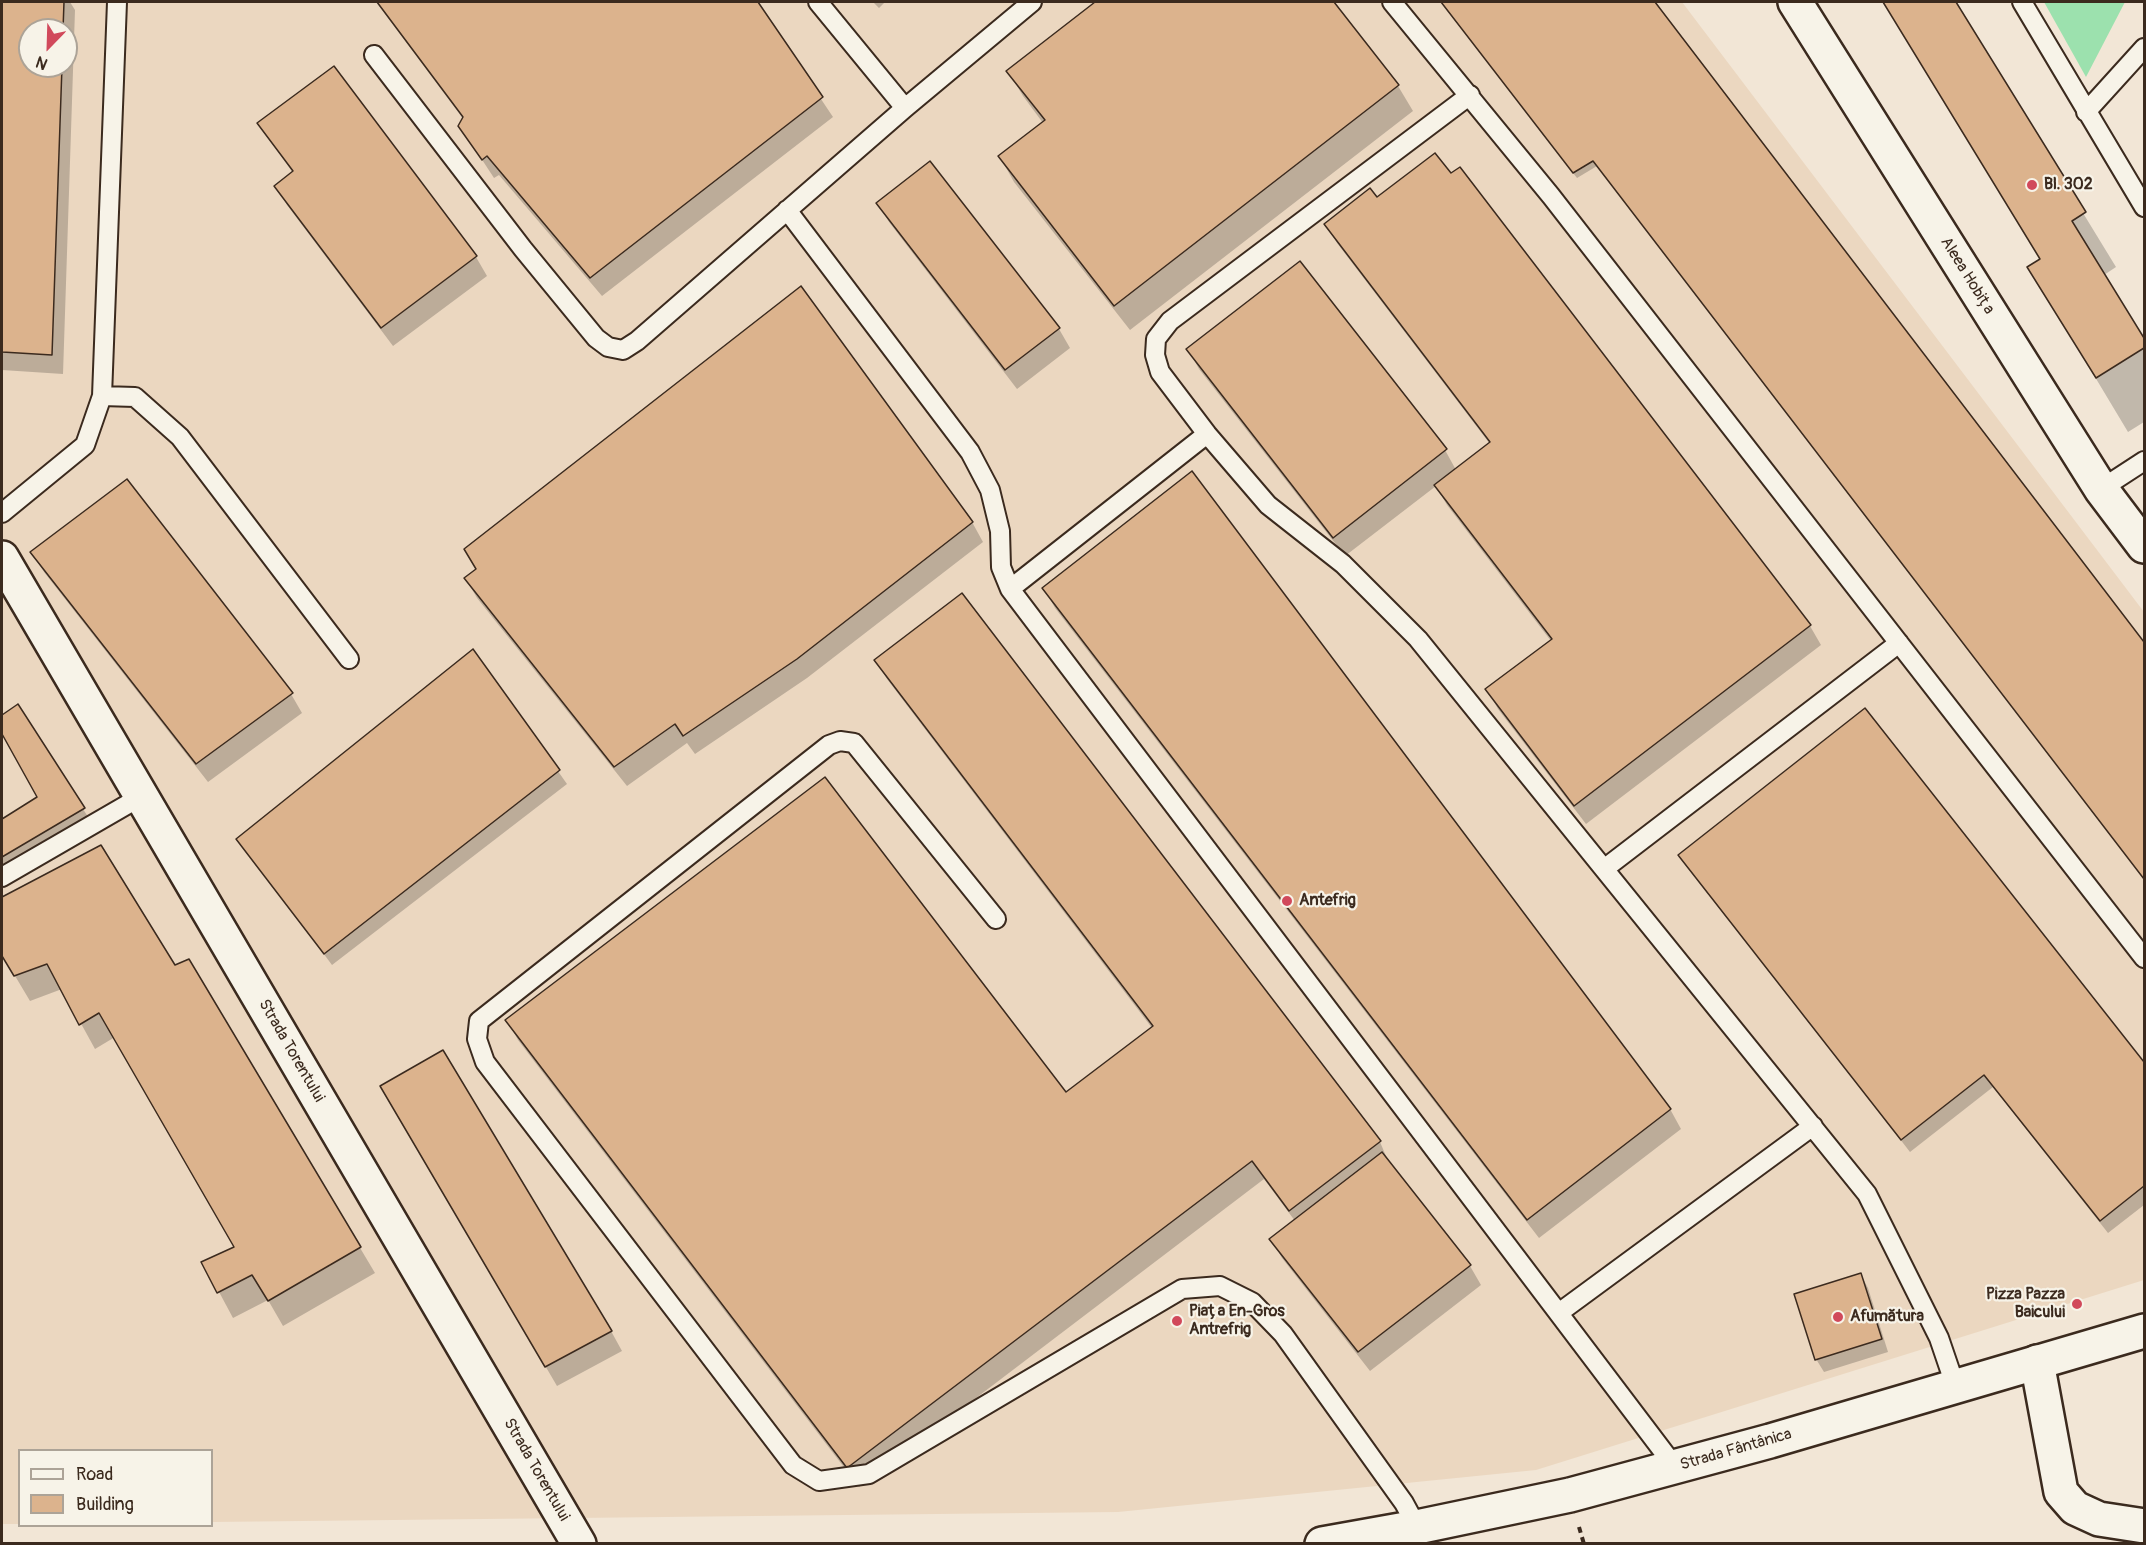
<!DOCTYPE html>
<meta charset="utf-8">
<style>
body{margin:0}
#map{position:relative;width:2146px;height:1545px;overflow:hidden;background:#f2e6d6;font-family:Pangolin,sans-serif}
canvas{display:block}
.frame{position:absolute;inset:0;border:3px solid #3b2a1e;pointer-events:none}
.legend{position:absolute;left:18px;top:1449px;width:195px;height:78px;box-sizing:border-box;background:#f7f3e8;border:2px solid #aca397;margin:0;padding:8px 10px;list-style:none;font-size:18px;color:#3b2a1e}
.legend li{display:flex;align-items:center;gap:12px;height:30px}
.legend b{width:30px;border:2px solid #aca397}
.north{position:absolute;left:18px;top:18px;width:60px;height:60px;box-sizing:border-box;background:#f7f3e8;border:2px solid #aca397;border-radius:50%;rotate:203deg;font-size:16px;font-weight:700;line-height:24px;text-align:center;color:#3b2a1e}
.north::after{content:'';display:block;margin:auto;width:21px;height:27px;background:#d1495b;clip-path:polygon(50% 0,100% 100%,50% 72%,0 100%)}
</style>
<div id="map">
<canvas width="2146" height="1545"></canvas>
<div class="frame"></div>
<ul class="legend">
<li><b style="height:8px;background:#f7f3e8"></b>Road</li>
<li><b style="height:16px;background:#dcb38d"></b>Building</li>
</ul>
<div class="north">N</div>
</div>
<script>
const c = document.querySelector('canvas').getContext('2d');
c.lineJoin = 'round';
function paint(path, color) {
  c.fillStyle = color;
  c.fill(path, 'evenodd');
}
function poly(rows) {
  const path = new Path2D();
  for (const r of rows) {
    path.moveTo(r[0], r[1]);
    for (let i = 2; i < r.length; i += 2) path.lineTo(r[i], r[i + 1]);
  }
  return path;
}
function stroke(path, color, width, dash) {
  c.strokeStyle = color;
  c.lineWidth = width;
  c.lineCap = dash ? 'butt' : 'round';
  c.setLineDash(dash || []);
  c.stroke(path);
}
function drawText(font, color, halo, rows, align = 'center') {
  c.font = font + ' Pangolin,sans-serif';
  c.lineWidth = 4.5;
  c.setLineDash([]);
  c.textBaseline = 'middle';
  c.strokeStyle = halo;
  c.fillStyle = color;
  for (const [text, x, y, turn = 0] of rows) {
    c.save();
    c.translate(x, y);
    c.rotate((+turn || 0) * Math.PI / 180);
    c.textAlign = isNaN(turn) ? turn : align;
    if (halo) c.strokeText(text, 0, 0);
    c.fillText(text, 0, 0);
    c.restore();
  }
}
paint(poly([
 [2,2,1682,2,2144,612,2144,1280,1536,1470,1118,1512,212,1522,212,1450,20,1450,19,1524,2,1524],
 [30,30,66,30,66,66,30,66]
]), '#ebd7c0');
paint(poly([
 [2044,2,2125,2,2086,77]
]), '#9ce1ae');
paint(poly([
 [2,2,70,2,75,10,63,374,2,370],
 [30,30,66,30,66,66,30,66],
 [376,2,756,2,833,117,602,296,499,175,494,178,460,126,464,120],
 [873,2,885,2,879,8],
 [1098,2,1332,2,1398,86,1413,111,1130,330,1014,182,1000,157,1043,123,1023,96,1008,71],
 [1441,2,1653,2,2144,645,2144,879,1597,166,1577,178],
 [1883,2,1954,2,2116,267,2104,275,2144,341,2144,422,2128,432,2029,267,2041,260],
 [334,68,476,257,487,276,393,346,287,205,276,186,293,173,259,124],
 [1460,169,1810,626,1821,645,1586,824,1498,709,1487,689,1551,641,1447,505,1436,486,1345,556,1199,369,1188,349,1445,450,1456,470,1490,444,1337,243,1326,224,1377,199,1451,175],
 [878,203,1059,329,1070,348,1017,389,889,222],
 [972,522,983,542,807,678,695,754,687,743,627,786,477,598,466,579],
 [32,552,291,694,302,713,208,782,44,572],
 [1044,588,1670,1109,1681,1129,1539,1238,1055,608],
 [962,595,1380,1142,1389,1163,1470,1266,1481,1285,1370,1371,1282,1258,1271,1239,1295,1221,1264,1179,859,1487,518,1040,507,1020,1065,1094,1152,1028,887,679,876,660],
 [473,651,567,784,332,965,238,839],
 [18,706,95,828,2,882,2,821,39,797,2,731,2,717],
 [1865,710,2144,1065,2144,1205,2108,1233,1993,1087,1910,1152,1680,855],
 [101,847,175,967,189,961,375,1273,283,1326,268,1300,233,1318,203,1262,236,1248,115,1037,95,1049,62,989,30,1001,2,954,2,899],
 [382,1087,611,1331,622,1351,557,1386],
 [1861,1275,1868,1288,1888,1352,1824,1372,1816,1359]
]), '#0003');
const building = poly([
 [2,2,64,2,63,30,30,30,30,66,62,66,52,355,2,352,2,2],
 [377,2,758,2,823,97,590,278,487,156,482,160,458,126,463,117,377,2],
 [1095,2,1334,2,1399,85,1114,306,998,156,1045,120,1006,71,1095,2],
 [1441,2,1655,2,2144,642,2144,879,1593,161,1573,173,1441,2],
 [1883,2,1956,2,2086,212,2072,221,2144,338,2144,348,2096,378,2027,267,2040,259,1883,2],
 [334,66,477,256,381,328,274,186,293,171,257,123,334,66],
 [1435,153,1451,173,1460,167,1811,625,1574,806,1485,689,1552,639,1434,485,1490,442,1324,224,1370,188,1377,197,1435,153],
 [930,161,1060,328,1005,370,876,203,930,161],
 [1300,261,1447,449,1333,538,1186,349,1300,261],
 [801,286,973,522,797,659,683,736,675,724,614,767,464,578,476,569,464,549,801,286],
 [1192,471,1671,1109,1527,1220,1042,588,1192,471],
 [127,479,293,693,196,764,30,552,127,479],
 [962,593,1381,1141,1289,1211,1252,1161,847,1468,505,1020,825,777,1066,1092,1153,1026,874,660,962,593],
 [473,649,560,770,324,954,236,839,473,649],
 [18,704,85,808,2,857,2,819,37,797,2,734,2,715,18,704],
 [1865,708,2144,1062,2144,1186,2100,1221,1984,1075,1901,1140,1678,855,1865,708],
 [101,845,175,965,189,959,361,1247,268,1301,252,1275,217,1293,201,1262,234,1247,99,1013,79,1025,47,964,14,976,2,956,2,897,101,845],
 [443,1050,612,1331,545,1367,380,1086,443,1050],
 [1382,1152,1471,1265,1358,1352,1269,1239,1382,1152],
 [1861,1273,1882,1339,1815,1360,1794,1294,1861,1273]
]);
paint(building, '#dcb38d');
stroke(building, '#3b2a1e', 1.5);
const service = poly([
 [818,2,905,108],
 [1392,2,1551,196,2144,958],
 [2022,2,2144,207],
 [374,55,523,249,596,338,608,347,623,350,637,341,905,108,1032,2],
 [1470,95,1170,321,1156,339,1155,355,1160,372,1207,434,1268,505,1343,564,1418,639,1604,869],
 [2086,112,2144,48],
 [787,210,970,452,990,490,1000,531,1001,567,1010,589,1675,1467],
 [102,396,135,397,180,437,349,659],
 [2101,489,2144,461],
 [2,513,85,445,102,396,117,2],
 [1010,589,1207,434],
 [1899,643,1604,869,1867,1194,1939,1338,1955,1385],
 [2,877,142,796],
 [996,919,854,743,840,741,829,745,479,1021,477,1039,485,1062,793,1465,819,1481,869,1474,1182,1289,1220,1286,1252,1302,1283,1334,1404,1503,1417,1527],
 [1560,1312,1813,1126]
]);
const minor = poly([
 [1795,2,2101,489,2144,546],
 [2037,1362,2061,1492,2075,1508,2099,1519,2144,1526]
]);
const tertiary = poly([
 [2,558,579,1544],
 [1322,1544,1417,1527,1570,1495,1770,1441,2144,1331]
]);
stroke(service, '#3b2a1e', 22);
stroke(minor, '#3b2a1e', 38);
stroke(tertiary, '#3b2a1e', 38);
stroke(poly([
 [1579,1527,1584,1544]
]), '#3b2a1e', 4, [6, 4.5]);
stroke(service, '#f7f3e8', 18);
stroke(minor, '#f7f3e8', 33);
stroke(tertiary, '#f7f3e8', 33);
for (const [x, y, r, color] of [
 [2032,185,6,"#d1495b"],
 [1287,901,6,"#d1495b"],
 [2077,1304,6,"#d1495b"],
 [1838,1317,6,"#d1495b"],
 [1177,1321,6,"#d1495b"]
]) {
  const dot = new Path2D();
  dot.arc(x, y, r, 0, 2 * Math.PI);
  c.fillStyle = color;
  c.fill(dot);
  stroke(dot, '#f7f3e8', 2);
}
drawText('bold 16px', '#3b2a1e', '#f7f3e8', [
 ["Bl. 302",2044,185],
 ["Antefrig",1299,901],
 ["Pizza Pazza",2065,1295,"right"],
 ["Baicului",2065,1313,"right"],
 ["Piața En-Gros",1189,1312],
 ["Antrefrig",1189,1330],
 ["Afumătura",1850,1317]
], 'left');
drawText('16px', '#3b2a1e', '#f7f3e8', [
 ["Aleea Hobița",1967,276,58],
 ["Strada Torentului",291,1051,60],
 ["Strada Fântânica",1736,1450,-16],
 ["Strada Torentului",536,1470,60]
]);
</script>
